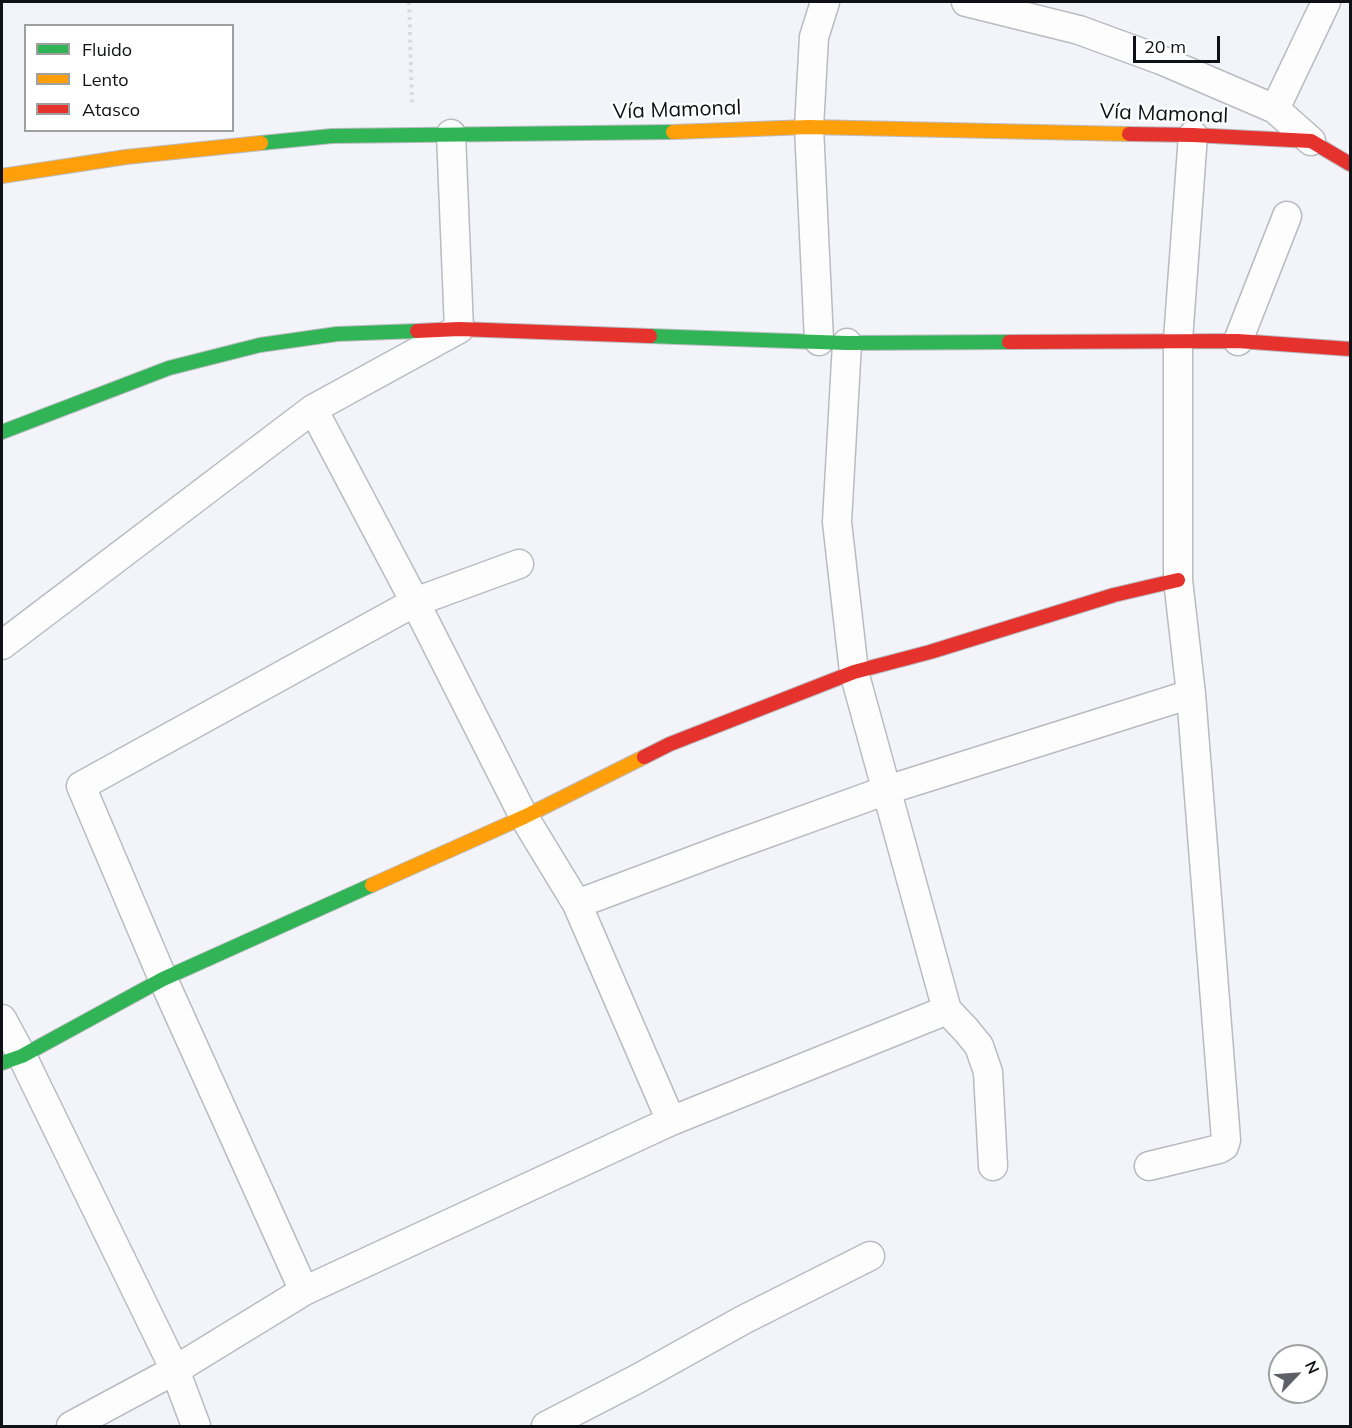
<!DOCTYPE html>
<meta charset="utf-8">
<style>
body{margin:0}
#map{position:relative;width:1352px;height:1428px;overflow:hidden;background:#f2f4fa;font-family:Mulish,sans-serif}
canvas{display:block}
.frame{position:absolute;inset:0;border:3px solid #101116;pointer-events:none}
.legend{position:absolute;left:24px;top:24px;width:210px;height:108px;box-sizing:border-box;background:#fff;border:2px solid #9fa0a2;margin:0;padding:8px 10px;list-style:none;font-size:18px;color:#101116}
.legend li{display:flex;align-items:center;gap:12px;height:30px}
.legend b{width:30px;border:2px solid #9fa0a2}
.north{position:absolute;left:1268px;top:1344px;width:60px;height:60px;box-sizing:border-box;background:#fff;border:2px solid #9fa0a2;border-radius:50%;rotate:65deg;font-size:16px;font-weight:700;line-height:24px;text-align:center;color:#101116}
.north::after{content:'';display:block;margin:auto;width:21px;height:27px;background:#5f6066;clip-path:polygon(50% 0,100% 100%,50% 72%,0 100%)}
.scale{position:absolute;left:1133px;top:36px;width:87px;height:27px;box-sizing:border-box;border:3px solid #101116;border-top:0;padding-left:8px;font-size:18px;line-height:21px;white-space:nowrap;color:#101116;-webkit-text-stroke:4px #fff;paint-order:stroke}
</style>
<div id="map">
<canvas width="1352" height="1428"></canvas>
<div class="frame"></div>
<ul class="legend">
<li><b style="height:8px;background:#30b455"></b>Fluido</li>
<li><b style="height:8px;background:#ff9f0a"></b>Lento</li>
<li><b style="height:8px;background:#e5322d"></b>Atasco</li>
</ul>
<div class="north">N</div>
<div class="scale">20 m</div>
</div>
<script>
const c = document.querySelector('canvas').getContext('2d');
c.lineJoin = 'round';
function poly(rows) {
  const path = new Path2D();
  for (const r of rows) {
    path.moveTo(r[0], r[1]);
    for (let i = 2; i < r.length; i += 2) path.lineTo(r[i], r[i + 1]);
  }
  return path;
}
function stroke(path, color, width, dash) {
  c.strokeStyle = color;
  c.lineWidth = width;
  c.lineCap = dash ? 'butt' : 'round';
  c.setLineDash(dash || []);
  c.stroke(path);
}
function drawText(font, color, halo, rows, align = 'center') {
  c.font = font + ' Mulish,sans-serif';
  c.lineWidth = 4.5;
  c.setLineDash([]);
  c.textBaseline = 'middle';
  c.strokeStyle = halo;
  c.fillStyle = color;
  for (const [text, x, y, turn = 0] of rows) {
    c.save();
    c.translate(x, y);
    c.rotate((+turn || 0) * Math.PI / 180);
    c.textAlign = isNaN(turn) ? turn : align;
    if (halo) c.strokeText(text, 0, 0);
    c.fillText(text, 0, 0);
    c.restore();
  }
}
const street = poly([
 [966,2,1079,30,1161,60,1275,109,1311,141],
 [1275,109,1326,2],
 [819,341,809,127,814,37,825,2],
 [1238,341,1287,216],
 [847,343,837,522,854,672,947,1010,966,1030,979,1046,988,1072,993,1166],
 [313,409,415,602,524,817,577,904,671,1121],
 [2,645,313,409,459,329,451,134],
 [577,904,729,847,887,790,1191,694],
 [2,1019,22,1056,175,1370,196,1426],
 [1149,1166,1219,1149,1224,1146,1226,1140,1191,694,1178,580,1178,340,1193,135],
 [304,1291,163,979,81,786,415,602,519,564],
 [71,1426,175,1370,304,1291,671,1121,947,1010],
 [546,1426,637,1379,743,1320,870,1256]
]);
const fast = poly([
 [261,143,332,136,673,132],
 [650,336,847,343,1009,342],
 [2,432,169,368,260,345,337,334,417,331],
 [2,1063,22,1056,163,979,372,885]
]);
const slow = poly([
 [673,132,809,127,1129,134],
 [2,176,126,157,261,143],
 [372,885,524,817,644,757]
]);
const jam = poly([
 [1129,134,1193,135,1311,141,1350,164],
 [417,331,459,329,650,336],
 [1009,342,1238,341,1350,349],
 [644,757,670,744,854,672,930,652,1114,595,1178,580]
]);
stroke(street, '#babbc1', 31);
stroke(fast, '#babbc1', 16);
stroke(slow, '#babbc1', 16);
stroke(jam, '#babbc1', 16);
stroke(poly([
 [409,2,412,106]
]), '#d9dadb', 4, [3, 4.5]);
stroke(street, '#fdfdfe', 28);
stroke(fast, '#30b455', 14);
stroke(slow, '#ff9f0a', 14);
stroke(jam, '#e5322d', 14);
drawText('21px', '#101116', '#fff', [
 ["Vía Mamonal",677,110,-2],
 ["Vía Mamonal",1164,114,2]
]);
</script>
